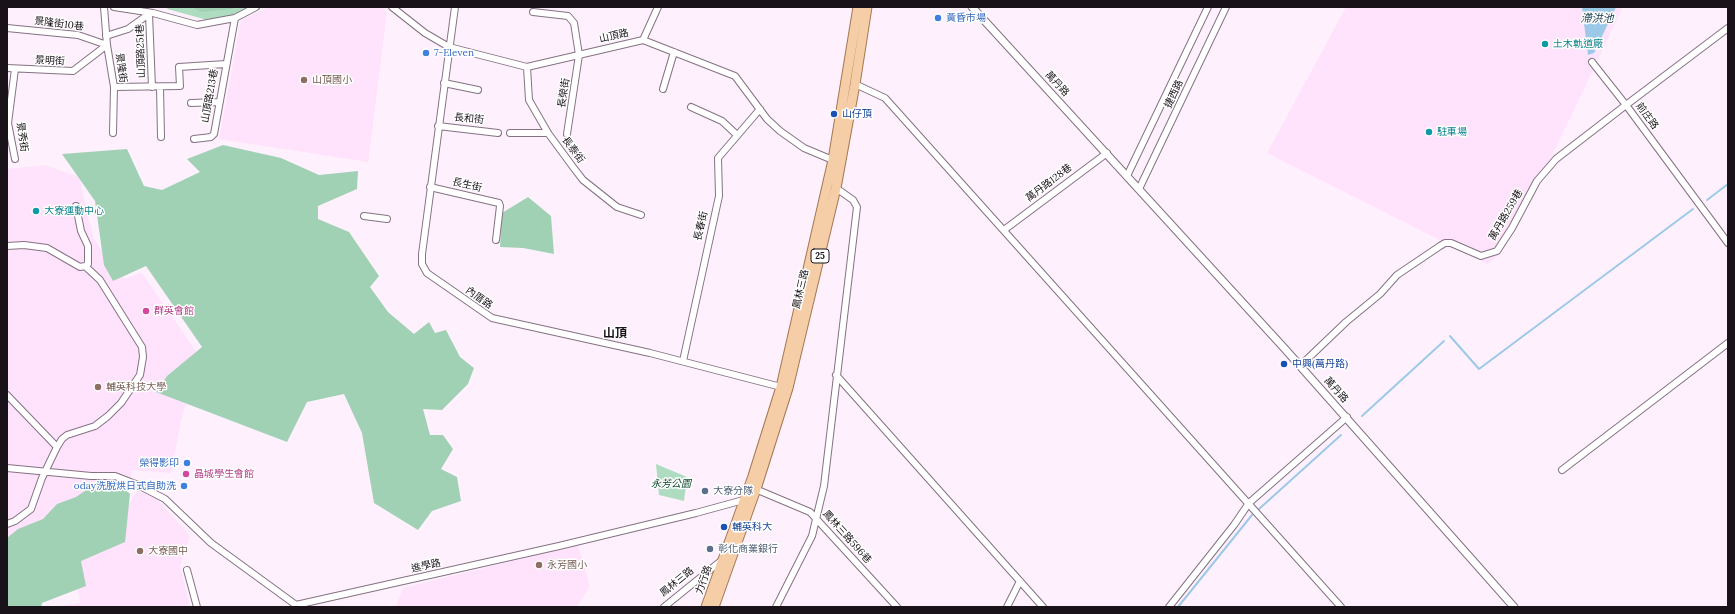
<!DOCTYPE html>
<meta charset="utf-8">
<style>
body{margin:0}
#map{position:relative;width:1735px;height:614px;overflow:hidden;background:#fef1fd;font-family:Lora,serif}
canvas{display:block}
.frame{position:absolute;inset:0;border:8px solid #191218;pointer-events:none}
</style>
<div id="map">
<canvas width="1735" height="614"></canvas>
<div class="frame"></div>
</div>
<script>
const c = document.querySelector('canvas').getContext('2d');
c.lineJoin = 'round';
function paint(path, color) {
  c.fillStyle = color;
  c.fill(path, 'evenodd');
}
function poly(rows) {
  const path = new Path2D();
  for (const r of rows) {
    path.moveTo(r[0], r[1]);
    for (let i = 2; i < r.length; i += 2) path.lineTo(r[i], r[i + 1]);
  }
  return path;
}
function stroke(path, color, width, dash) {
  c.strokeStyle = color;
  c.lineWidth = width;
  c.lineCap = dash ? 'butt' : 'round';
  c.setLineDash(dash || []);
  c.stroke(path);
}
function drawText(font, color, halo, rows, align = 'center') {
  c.font = font + ' Lora,"Noto Sans TC",serif';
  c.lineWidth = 3;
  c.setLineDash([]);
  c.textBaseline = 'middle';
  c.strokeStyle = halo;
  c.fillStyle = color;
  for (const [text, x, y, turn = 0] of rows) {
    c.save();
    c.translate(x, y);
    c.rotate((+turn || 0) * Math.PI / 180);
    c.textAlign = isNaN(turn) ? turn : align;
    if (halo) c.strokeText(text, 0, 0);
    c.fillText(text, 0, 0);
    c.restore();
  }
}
paint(poly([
 [269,7,381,7,387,12,368,162,219,139,241,20],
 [1346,7,1623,7,1528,206,1499,255,1487,264,1267,153],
 [45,165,79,177,94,240,125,279,142,273,198,354,181,421,171,473,132,470,130,486,93,506,7,570,7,169],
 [138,490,158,500,190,536,180,566,190,607,55,607,80,603,73,559,123,514],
 [578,545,590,586,577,607,396,607,403,588]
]), '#ffe2fb');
paint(poly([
 [168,7,248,7,235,16,211,21,167,9],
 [656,464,687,477,684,501,659,495]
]), '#aedcc0');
paint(poly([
 [192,7,235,7,232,9,201,12],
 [223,145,281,158,319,175,358,171,357,189,318,206,318,219,349,232,379,276,370,287,388,312,414,334,429,322,435,333,446,330,460,357,474,368,468,384,442,410,423,409,430,435,443,435,453,449,441,469,457,477,461,501,432,511,418,530,374,503,362,433,344,394,307,402,287,442,156,392,167,376,202,347,146,266,113,281,104,265,95,201,62,154,127,149,144,186,162,190,200,172,187,159],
 [528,197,551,216,554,254,523,248,500,247,502,213],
 [98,482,118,483,130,494,125,542,81,561,86,586,42,603,41,607,7,607,7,538,18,529,43,519,57,504,76,497]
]), '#a1d1b4');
paint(poly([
 [1582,7,1616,7,1594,53,1588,55]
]), '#9dc9e9');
stroke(poly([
 [1707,200,1728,184],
 [1450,336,1479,369,1693,209],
 [1362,416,1444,341],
 [1259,509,1341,435],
 [1178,607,1252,515]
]), '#9dc9e9', 2);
const minor = poly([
 [104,7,107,45,114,87,113,133],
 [114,7,153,13,197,25,235,18,256,7],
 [392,7,425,33,449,47,527,67,643,40,735,76,767,119,780,131,804,148,835,161],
 [455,7,422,254,422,264,427,273,492,318,650,353,785,388],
 [533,12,568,16,574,23,579,55,567,134],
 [149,14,152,87],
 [7,28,78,35,107,45],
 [1728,28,1626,105,1728,243],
 [106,36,128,29,149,14],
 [643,40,658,7],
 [527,67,529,100,548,133,573,167,583,180,617,207,641,215],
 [7,68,73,71,107,45],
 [444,83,478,90],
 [855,84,885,98,1341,607],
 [114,87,180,86,179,67,226,64],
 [160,87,161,137],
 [663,89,674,52],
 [191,103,219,102],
 [691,107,722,121,737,135],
 [438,126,498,133],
 [510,133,548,133],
 [194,139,211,137,214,134,235,18],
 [15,159,8,123,15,69],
 [1127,176,1208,7],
 [430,187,499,203,500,206,496,240],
 [1139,189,1226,7],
 [364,216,387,219],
 [1004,230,1107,153],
 [7,246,24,245,47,248,80,267,85,266,88,264,88,246,81,231,76,206],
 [683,361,719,196,718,158,760,109],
 [1300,366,1346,322,1380,294,1397,275,1440,246,1445,243,1451,243,1481,256,1497,251,1512,228,1537,181,1556,159,1626,105,1592,62],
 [836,375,1043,607],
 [7,395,57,447,42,478,31,509,15,521,7,524],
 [57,447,62,439,67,435,95,426,108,416,121,403,140,375,143,357,142,347,100,280,85,266],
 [7,468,91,476,115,476,138,485,165,499,211,543,296,605,559,546,696,513,747,499],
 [1562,470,1728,343],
 [753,488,810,512,897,607],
 [187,570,197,607],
 [664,607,722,560],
 [776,607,812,536,824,486,857,207,853,200,836,188],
 [1007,607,1020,581],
 [1169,607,1234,525,1249,503,1347,417]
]);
const tertiary = poly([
 [972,7,1285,349,1514,607]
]);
const primary = poly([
 [706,607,753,476,781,387,833,160,858,7],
 [714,607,756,489,788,388,836,188,855,84,867,7]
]);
stroke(minor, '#857283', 8);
stroke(tertiary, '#857283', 9);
stroke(primary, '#a47750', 11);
stroke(minor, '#fff', 6);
stroke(tertiary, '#fff', 7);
stroke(primary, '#f5cea8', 9);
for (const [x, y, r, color] of [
 [938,18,4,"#3f7fe0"],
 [1545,44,4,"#0f9aa8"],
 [426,53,4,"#3f7fe0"],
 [304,80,4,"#8d6e63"],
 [834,114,4,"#1a4fb4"],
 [1429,132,4,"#0f9aa8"],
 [36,211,4,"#0f9aa8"],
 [146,311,4,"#d1479c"],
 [1284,364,4,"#1a4fb4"],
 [98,387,4,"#8d6e63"],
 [187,463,4,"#3f7fe0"],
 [186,474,4,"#d1479c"],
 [184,486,4,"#3f7fe0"],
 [705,491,4,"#5c6f8a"],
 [724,527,4,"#1a4fb4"],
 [710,549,4,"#5c6f8a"],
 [140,551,4,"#8d6e63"],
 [539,565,4,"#8d6e63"]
]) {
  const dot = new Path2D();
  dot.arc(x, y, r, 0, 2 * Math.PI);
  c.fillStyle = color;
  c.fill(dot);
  stroke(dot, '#fff', 1.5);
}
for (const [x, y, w] of [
 [820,256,18]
]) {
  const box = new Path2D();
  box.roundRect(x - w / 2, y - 7, w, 14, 3);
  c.fillStyle = '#fff';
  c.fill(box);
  stroke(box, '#191218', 1);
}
drawText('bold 9px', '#191218', null, [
 ["25",820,256]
]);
drawText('10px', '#366cbe', '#fff', [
 ["黃昏市場",946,18],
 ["7-Eleven",434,53],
 ["榮得影印",179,463,"right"],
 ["oday洗脫烘日式自助洗",176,486,"right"]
], 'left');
drawText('10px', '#191218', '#fff', [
 ["景隆街10巷",59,24,7],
 ["山頂路",614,36,-13],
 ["山頂路251巷",141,51,-92],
 ["景明街",50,61,3],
 ["景隆街",121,68,82],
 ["萬丹路",1057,84,47],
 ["長榮街",564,93,-81],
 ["捷西路",1174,94,-65],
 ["山頂路213巷",210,96,-80],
 ["前庄路",1647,116,54],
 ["長和街",469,119,6],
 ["景秀街",22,137,82],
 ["長泰街",573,150,53],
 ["萬丹路128巷",1049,183,-37],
 ["長生街",467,185,13],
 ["萬丹路259巷",1506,215,-60],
 ["長春街",701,226,-77],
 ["鳳林三路",801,289,-77],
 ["內厝路",479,298,35],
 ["萬丹路",1336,390,48],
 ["鳳林三路596巷",847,537,48],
 ["進學路",426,566,-12],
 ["力行路",704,580,-71],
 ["鳳林三路",677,582,-39]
]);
drawText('10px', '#0d838f', '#fff', [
 ["土木軌道廠",1553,44],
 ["駐車場",1437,132],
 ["大寮運動中心",44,211]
], 'left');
drawText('10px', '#785e54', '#fff', [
 ["山頂國小",312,80],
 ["輔英科技大學",106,387],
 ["大寮國中",148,551],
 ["永芳國小",547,565]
], 'left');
drawText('10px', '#164399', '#fff', [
 ["山仔頂",842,114],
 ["中興(萬丹路)",1292,364],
 ["輔英科大",732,527]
], 'left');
drawText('10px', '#b23c85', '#fff', [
 ["群英會館",154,311],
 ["晶城學生會館",194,474]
], 'left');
drawText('italic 10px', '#0c482d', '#fff', [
 ["永芳公園",671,484]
]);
drawText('10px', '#4e5e75', '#fff', [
 ["大寮分隊",713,491],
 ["彰化商業銀行",718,549]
], 'left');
drawText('italic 11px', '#10344a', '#fff', [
 ["滯洪池",1597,19]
]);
drawText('bold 12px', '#191218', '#fff', [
 ["山頂",615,334]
]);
</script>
